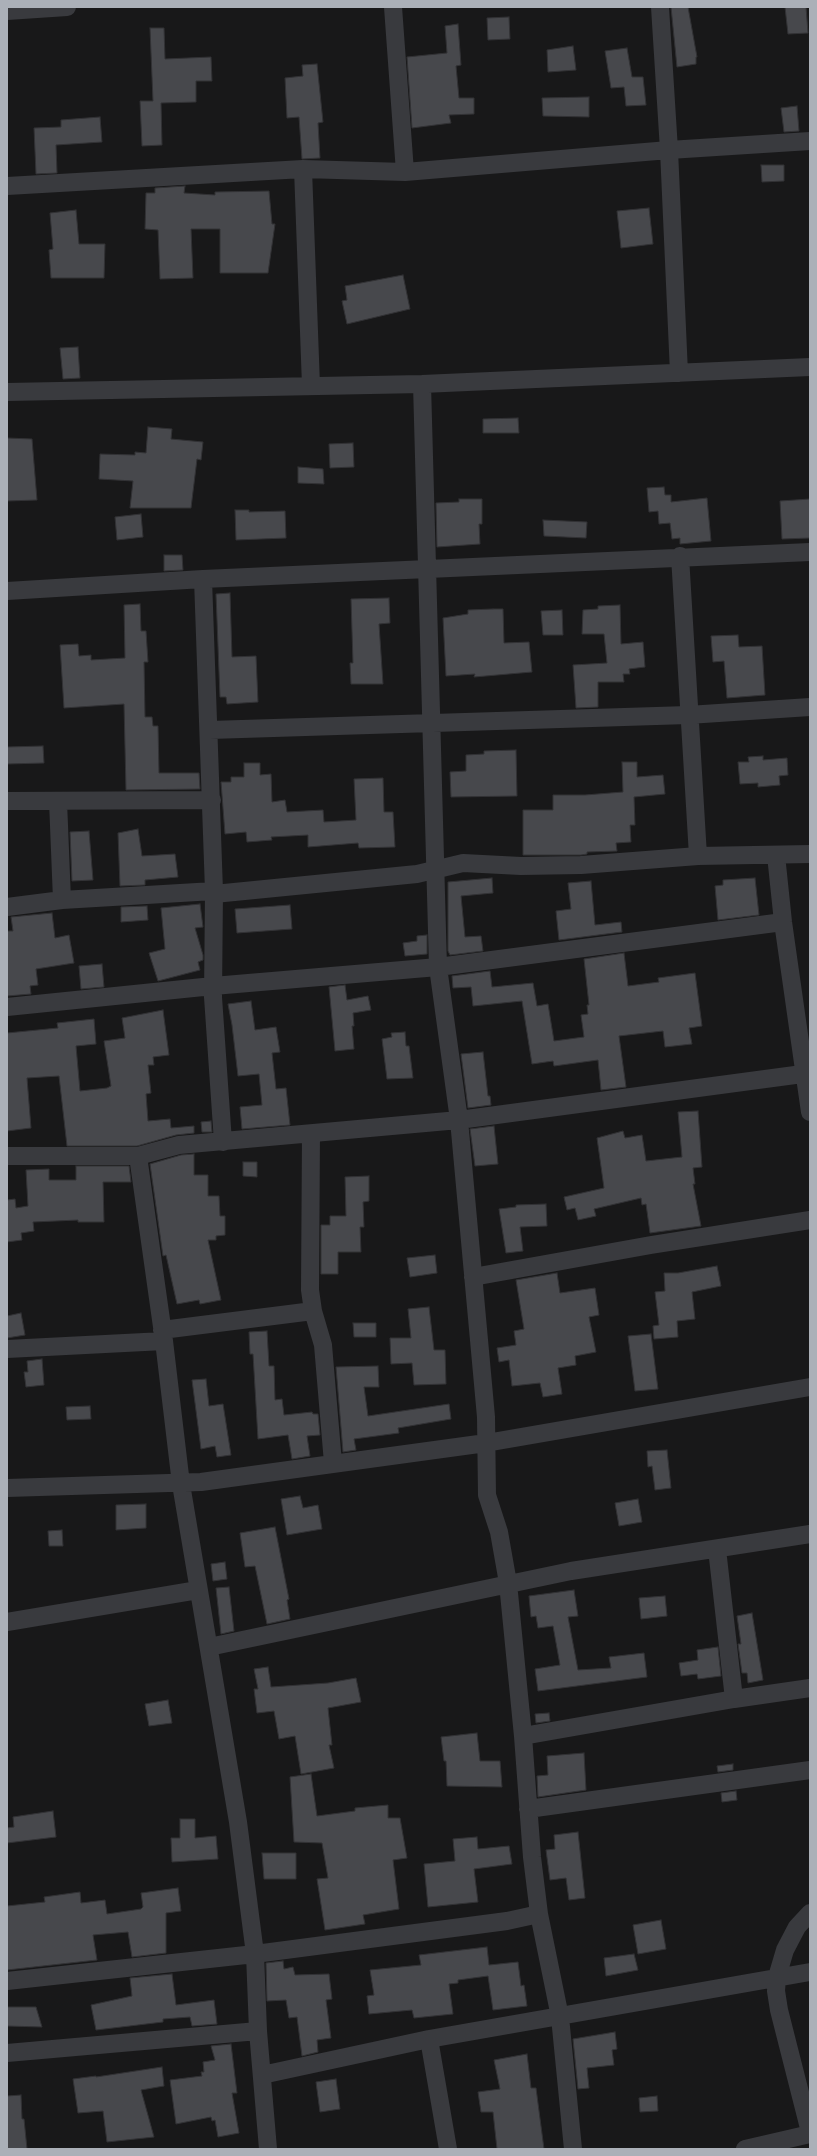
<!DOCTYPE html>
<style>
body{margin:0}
#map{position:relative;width:817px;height:2156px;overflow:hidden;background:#181819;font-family:"Fira Sans Condensed",sans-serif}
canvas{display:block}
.frame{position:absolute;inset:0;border:8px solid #abb0b8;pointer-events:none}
</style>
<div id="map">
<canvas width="817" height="2156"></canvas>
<div class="frame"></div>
</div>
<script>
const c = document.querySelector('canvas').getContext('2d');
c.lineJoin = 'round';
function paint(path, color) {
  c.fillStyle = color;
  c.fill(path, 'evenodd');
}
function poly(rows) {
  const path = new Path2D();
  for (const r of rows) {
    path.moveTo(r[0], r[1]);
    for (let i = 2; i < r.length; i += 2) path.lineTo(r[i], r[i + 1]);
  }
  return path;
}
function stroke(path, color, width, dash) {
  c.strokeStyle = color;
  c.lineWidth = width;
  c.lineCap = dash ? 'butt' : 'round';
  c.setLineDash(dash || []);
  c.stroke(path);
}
const building = poly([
 [671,7,688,7,697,57,696,57,696,64,677,67,671,7],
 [785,7,806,7,808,33,788,34,785,7],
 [509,17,510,39,488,40,487,18,509,17],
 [458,24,461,65,456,66,459,98,474,98,474,114,449,115,451,123,412,128,407,57,447,53,445,26,458,24],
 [150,28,164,28,165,59,211,57,212,81,196,81,196,102,161,103,162,145,142,146,140,101,153,101,150,28],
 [573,46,576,70,548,72,547,50,573,46],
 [627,48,632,77,643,77,646,105,626,106,624,87,611,88,605,51,627,48],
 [317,64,323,122,318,123,320,158,302,159,299,117,287,118,285,78,303,76,302,65,317,64],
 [589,97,589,117,543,116,542,98,589,97],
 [797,106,799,131,784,132,781,108,797,106],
 [100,117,102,142,56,145,57,173,36,174,34,128,61,127,61,120,100,117],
 [761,165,784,165,784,181,762,182,761,165],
 [185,186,184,193,215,195,215,192,269,191,272,224,275,224,268,273,220,273,220,229,191,229,193,278,160,279,158,230,145,229,146,193,155,193,155,188,185,186],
 [649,208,653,244,621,248,617,211,649,208],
 [76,210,79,244,105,244,104,278,51,278,49,250,53,249,50,213,76,210],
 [403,275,410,309,347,324,342,301,347,300,345,286,403,275],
 [78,347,80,378,63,379,60,348,78,347],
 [518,418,519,433,483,433,483,419,518,418],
 [148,427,172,429,171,439,203,442,201,460,197,459,191,508,130,508,133,481,99,479,100,454,135,455,135,452,146,453,148,427],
 [7,438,32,439,37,500,7,501,7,438],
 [353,443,354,467,330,468,329,444,353,443],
 [298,467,323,469,324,484,298,483,298,467],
 [664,487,665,495,671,495,671,502,707,498,711,541,680,544,680,538,672,539,670,523,659,524,658,511,649,512,647,488,664,487],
 [459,499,482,499,482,524,479,524,480,544,437,547,436,503,459,502,459,499],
 [810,499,810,538,782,539,780,501,810,499],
 [235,510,249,510,249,512,285,511,286,538,236,540,235,510],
 [141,514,143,537,117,540,115,517,141,514],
 [543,520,587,522,586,538,544,536,543,520],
 [164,555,182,555,183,570,164,571,164,555],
 [230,593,232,657,256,656,258,702,227,704,226,697,220,697,216,594,230,593],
 [389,598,390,623,379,624,383,684,351,684,350,663,353,663,351,599,389,598],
 [140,604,141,631,146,631,148,662,144,662,145,717,152,717,153,726,158,726,159,773,199,773,200,789,126,790,124,704,64,708,60,645,78,644,79,656,91,655,91,660,125,658,124,605,140,604],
 [620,605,621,644,643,642,645,667,629,669,630,674,623,674,624,682,598,682,598,707,576,708,573,665,607,663,604,634,582,634,583,610,598,609,598,606,620,605],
 [493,609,503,609,504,643,529,642,532,672,474,677,475,674,446,676,443,618,468,614,468,610,493,609],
 [562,610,563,635,543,635,541,611,562,610],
 [738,635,739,647,762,646,765,695,727,698,724,661,713,662,711,636,738,635],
 [43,746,44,763,7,764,7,747,43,746],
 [516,750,517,796,451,797,450,772,466,771,466,755,484,754,484,751,516,750],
 [763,756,763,760,787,758,788,775,779,776,780,785,758,787,758,783,740,784,738,762,749,762,748,757,763,756],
 [622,762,637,762,637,777,663,775,665,794,634,797,635,825,630,825,631,842,616,843,617,851,587,852,587,854,581,855,523,855,523,810,553,810,553,795,585,795,623,792,622,762],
 [244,763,260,763,260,775,271,774,272,802,285,800,287,812,323,810,324,822,356,820,354,779,383,778,384,812,393,812,395,847,359,848,358,843,308,847,308,835,271,837,272,840,247,842,246,832,225,834,221,782,231,782,231,777,244,777,244,763],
 [138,829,142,856,175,854,178,877,145,880,145,885,120,886,118,833,138,829],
 [89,831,93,880,72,881,70,832,89,831],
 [492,878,493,893,461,896,465,937,481,936,483,951,450,955,448,951,448,882,492,878],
 [755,878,759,915,718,920,715,886,723,885,723,880,755,878],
 [591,881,595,925,621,922,622,932,559,940,556,911,571,909,568,883,591,881],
 [200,904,203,927,195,928,203,955,203,960,198,962,200,970,158,981,149,953,165,949,161,908,200,904],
 [290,905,292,929,237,933,235,909,290,905],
 [147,906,148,920,121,922,121,907,147,906],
 [52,913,55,938,69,935,74,963,36,969,38,985,30,986,31,994,7,996,7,931,13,931,11,917,52,913],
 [427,935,427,954,405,956,403,943,417,941,417,936,427,935],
 [624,953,628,986,659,982,658,978,695,973,702,1026,689,1028,692,1044,665,1047,663,1031,619,1036,626,1087,601,1090,598,1060,554,1066,553,1061,532,1064,522,1001,473,1006,471,987,453,988,452,976,490,971,492,987,533,983,537,1006,548,1004,554,1041,584,1037,581,1015,588,1014,587,1005,589,1005,584,959,624,953],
 [102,964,104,987,81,989,79,966,102,964],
 [345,985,347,1000,368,996,371,1010,353,1013,354,1026,352,1026,354,1049,335,1051,329,987,345,985],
 [251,1001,255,1030,276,1027,280,1052,272,1053,276,1089,286,1088,290,1125,242,1129,240,1107,262,1105,259,1074,238,1076,232,1025,228,1004,251,1001],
 [163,1010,169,1055,153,1057,154,1065,148,1065,151,1093,146,1094,148,1121,170,1119,171,1128,194,1126,194,1133,176,1135,137,1146,67,1146,59,1076,27,1078,31,1128,7,1131,7,1033,58,1028,57,1023,94,1019,96,1044,76,1046,80,1091,107,1088,111,1086,104,1041,125,1038,122,1018,163,1010],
 [405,1032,406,1046,409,1046,413,1078,387,1079,382,1039,392,1037,391,1033,405,1032],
 [483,1052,488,1096,490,1096,491,1105,468,1108,461,1054,483,1052],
 [698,1111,702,1167,693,1168,695,1184,693,1184,701,1226,650,1233,646,1204,642,1205,641,1198,594,1209,596,1216,578,1220,575,1208,567,1210,564,1197,604,1188,597,1138,623,1131,625,1138,642,1135,646,1161,682,1157,678,1112,698,1111],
 [211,1121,212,1132,202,1132,201,1122,211,1121],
 [494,1126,498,1164,475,1166,470,1129,494,1126],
 [194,1154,194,1175,208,1175,208,1196,219,1196,220,1216,225,1216,225,1235,216,1236,216,1240,208,1240,221,1300,200,1304,199,1300,177,1304,166,1255,163,1256,150,1164,181,1155,194,1154],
 [243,1162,257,1162,257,1177,243,1176,243,1162],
 [76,1166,129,1166,131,1182,103,1182,104,1222,78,1222,78,1220,33,1222,34,1231,21,1233,22,1240,7,1242,7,1200,15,1199,16,1208,28,1206,26,1170,49,1169,49,1180,76,1180,76,1166],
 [369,1176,369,1201,363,1202,364,1227,360,1227,361,1252,338,1252,338,1274,321,1274,321,1225,330,1225,330,1216,346,1216,345,1177,369,1176],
 [546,1204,547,1226,520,1227,523,1251,506,1253,499,1209,516,1207,516,1205,546,1204],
 [435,1255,437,1273,410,1277,407,1258,435,1255],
 [717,1266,721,1286,692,1292,695,1319,677,1321,678,1337,654,1339,653,1326,659,1325,655,1292,665,1291,664,1273,678,1273,717,1266],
 [557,1273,560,1293,595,1288,599,1315,589,1317,596,1352,575,1356,576,1365,558,1368,562,1394,543,1397,540,1383,512,1386,509,1360,499,1362,497,1348,516,1345,514,1331,524,1329,516,1280,557,1273],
 [429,1307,434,1350,445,1350,446,1384,414,1385,412,1363,391,1364,390,1338,411,1338,408,1309,429,1307],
 [21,1313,25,1335,7,1338,7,1316,21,1313],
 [353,1323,376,1323,376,1337,354,1337,353,1323],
 [267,1331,269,1366,274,1366,275,1400,282,1399,284,1415,312,1412,313,1414,318,1414,320,1435,307,1436,310,1456,292,1459,288,1435,258,1439,253,1354,250,1354,249,1332,267,1331],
 [651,1334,658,1389,635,1391,628,1336,651,1334],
 [42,1359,44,1385,26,1387,24,1372,28,1372,27,1361,42,1359],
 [378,1366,379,1387,364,1387,368,1416,449,1404,451,1419,398,1428,399,1433,354,1439,356,1450,343,1452,336,1367,378,1366],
 [206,1379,209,1406,223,1404,231,1455,217,1457,215,1446,201,1449,192,1380,206,1379],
 [90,1406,91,1419,67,1420,66,1407,90,1406],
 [667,1450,671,1488,655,1490,652,1466,648,1467,647,1451,667,1450],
 [300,1496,303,1508,318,1505,322,1529,287,1535,281,1499,300,1496],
 [638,1499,642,1522,619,1526,615,1503,638,1499],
 [146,1504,146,1528,116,1530,116,1505,146,1504],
 [275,1527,289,1599,287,1600,290,1619,267,1624,255,1566,245,1567,240,1533,275,1527],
 [62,1530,63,1546,49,1546,48,1531,62,1530],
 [225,1562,227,1579,213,1581,211,1564,225,1562],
 [229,1587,234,1631,221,1634,216,1588,229,1587],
 [574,1590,578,1616,568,1617,578,1670,611,1668,609,1657,644,1653,647,1677,538,1691,535,1669,560,1665,553,1626,538,1628,536,1616,531,1617,529,1596,574,1590],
 [665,1596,667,1616,641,1619,639,1598,665,1596],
 [752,1613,763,1680,748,1683,747,1673,742,1673,738,1644,741,1644,737,1616,752,1613],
 [718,1647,721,1676,698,1679,697,1674,681,1676,679,1663,698,1660,697,1650,718,1647],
 [268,1667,271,1687,328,1683,356,1678,361,1702,328,1708,332,1745,329,1745,334,1768,301,1774,295,1736,279,1739,274,1711,257,1713,254,1689,258,1689,254,1669,268,1667],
 [168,1700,172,1723,149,1726,145,1704,168,1700],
 [549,1713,550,1721,536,1723,535,1714,549,1713],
 [477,1733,480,1761,500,1761,502,1787,447,1786,446,1761,444,1761,441,1737,477,1733],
 [584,1753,586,1790,538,1797,537,1776,548,1775,547,1756,584,1753],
 [733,1764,733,1770,718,1772,717,1766,733,1764],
 [311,1774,317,1816,355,1811,355,1808,388,1805,388,1818,400,1818,407,1858,393,1860,399,1909,363,1915,365,1924,325,1930,317,1879,328,1878,322,1843,294,1842,290,1777,311,1774],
 [736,1791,737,1800,722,1802,721,1793,736,1791],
 [53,1811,56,1837,7,1843,7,1828,14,1827,13,1817,53,1811],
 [180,1819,195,1819,195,1838,216,1836,218,1859,172,1862,171,1838,180,1838,180,1819],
 [578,1832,585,1898,569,1900,566,1878,550,1880,546,1850,555,1849,554,1835,578,1832],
 [477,1837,478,1849,509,1846,512,1864,474,1869,478,1902,428,1907,424,1864,455,1861,453,1839,477,1837],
 [262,1853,296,1853,296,1879,264,1879,262,1853],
 [178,1888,181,1911,166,1913,166,1953,132,1957,128,1932,93,1935,97,1960,7,1970,7,1906,45,1902,44,1897,80,1892,81,1903,105,1900,107,1914,141,1909,143,1907,141,1893,178,1888],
 [661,1920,666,1949,638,1954,633,1925,661,1920],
 [487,1947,489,1965,518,1962,521,1986,524,1985,527,2006,493,2010,488,1976,458,1980,458,1983,449,1984,453,2014,414,2018,412,2010,369,2014,367,1996,374,1995,370,1970,421,1965,419,1955,487,1947],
 [634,1954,638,1970,606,1976,604,1958,634,1954],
 [283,1961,284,1969,293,1967,295,1975,329,1974,332,1999,326,2000,331,2038,317,2040,318,2052,302,2056,297,2017,289,2018,286,2000,267,2001,266,1963,283,1961],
 [172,1974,176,2005,214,2000,217,2024,192,2026,190,2017,163,2019,163,2022,96,2030,91,2005,132,1996,130,1978,172,1974],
 [7,2007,36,2007,42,2027,7,2026,7,2007],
 [615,2032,617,2049,612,2050,614,2065,587,2068,589,2088,578,2089,573,2039,615,2032],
 [231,2044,237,2093,232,2093,239,2133,218,2137,215,2120,212,2121,211,2117,176,2124,170,2080,202,2076,201,2072,204,2072,203,2062,215,2060,211,2046,231,2044],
 [527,2054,531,2088,536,2088,544,2149,497,2149,493,2112,481,2112,478,2092,500,2089,494,2060,527,2054],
 [162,2067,164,2086,141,2090,154,2137,107,2142,103,2111,78,2113,73,2079,96,2076,96,2077,162,2067],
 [336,2079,340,2109,320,2112,316,2082,336,2079],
 [21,2095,22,2119,24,2119,27,2149,7,2149,7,2096,21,2095],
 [657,2096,658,2111,640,2112,639,2098,657,2096]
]);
paint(building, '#47484c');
stroke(building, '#323235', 1);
stroke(poly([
 [393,7,405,172],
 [660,7,669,150,679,373],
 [7,11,67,7],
 [303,169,311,386],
 [7,186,303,169,405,172,669,150,810,141],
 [422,384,438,967,459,1120,486,1417,487,1495,499,1532,508,1583,523,1736,532,1857,539,1914,560,2017,573,2149],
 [7,392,422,384,810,367],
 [680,556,698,856],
 [203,579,214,891,213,997,223,1142],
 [7,591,203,579,810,552],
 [210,730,688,715,810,707],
 [7,801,212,800],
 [58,801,62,900],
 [776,855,783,922,810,1112],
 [214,894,417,874,463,863,521,866,581,865,698,856,810,854],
 [7,907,62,900,214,891],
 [7,1007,213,986,438,967,783,922],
 [311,1134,310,1290,313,1311,323,1345,333,1463],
 [7,1156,138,1156,179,1145,459,1120,810,1073],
 [138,1156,164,1341,181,1484,238,1822,255,1954,258,2031,268,2149],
 [473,1277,651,1245,810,1220],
 [162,1330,313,1311],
 [7,1349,164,1341],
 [7,1488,201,1482,486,1443,810,1387],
 [717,1549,734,1699],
 [7,1622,198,1590],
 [209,1647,571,1571,810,1534],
 [523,1736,734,1699,810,1688],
 [528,1809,810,1770],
 [810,1913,797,1927,785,1950,777,1977,776,1991,779,2010,810,2132],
 [7,1981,255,1954,507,1921,539,1914],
 [429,2039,448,2149],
 [7,2053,258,2031],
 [262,2075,429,2039,810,1972],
 [745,2149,810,2134]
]), '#393a3e', 18);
</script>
